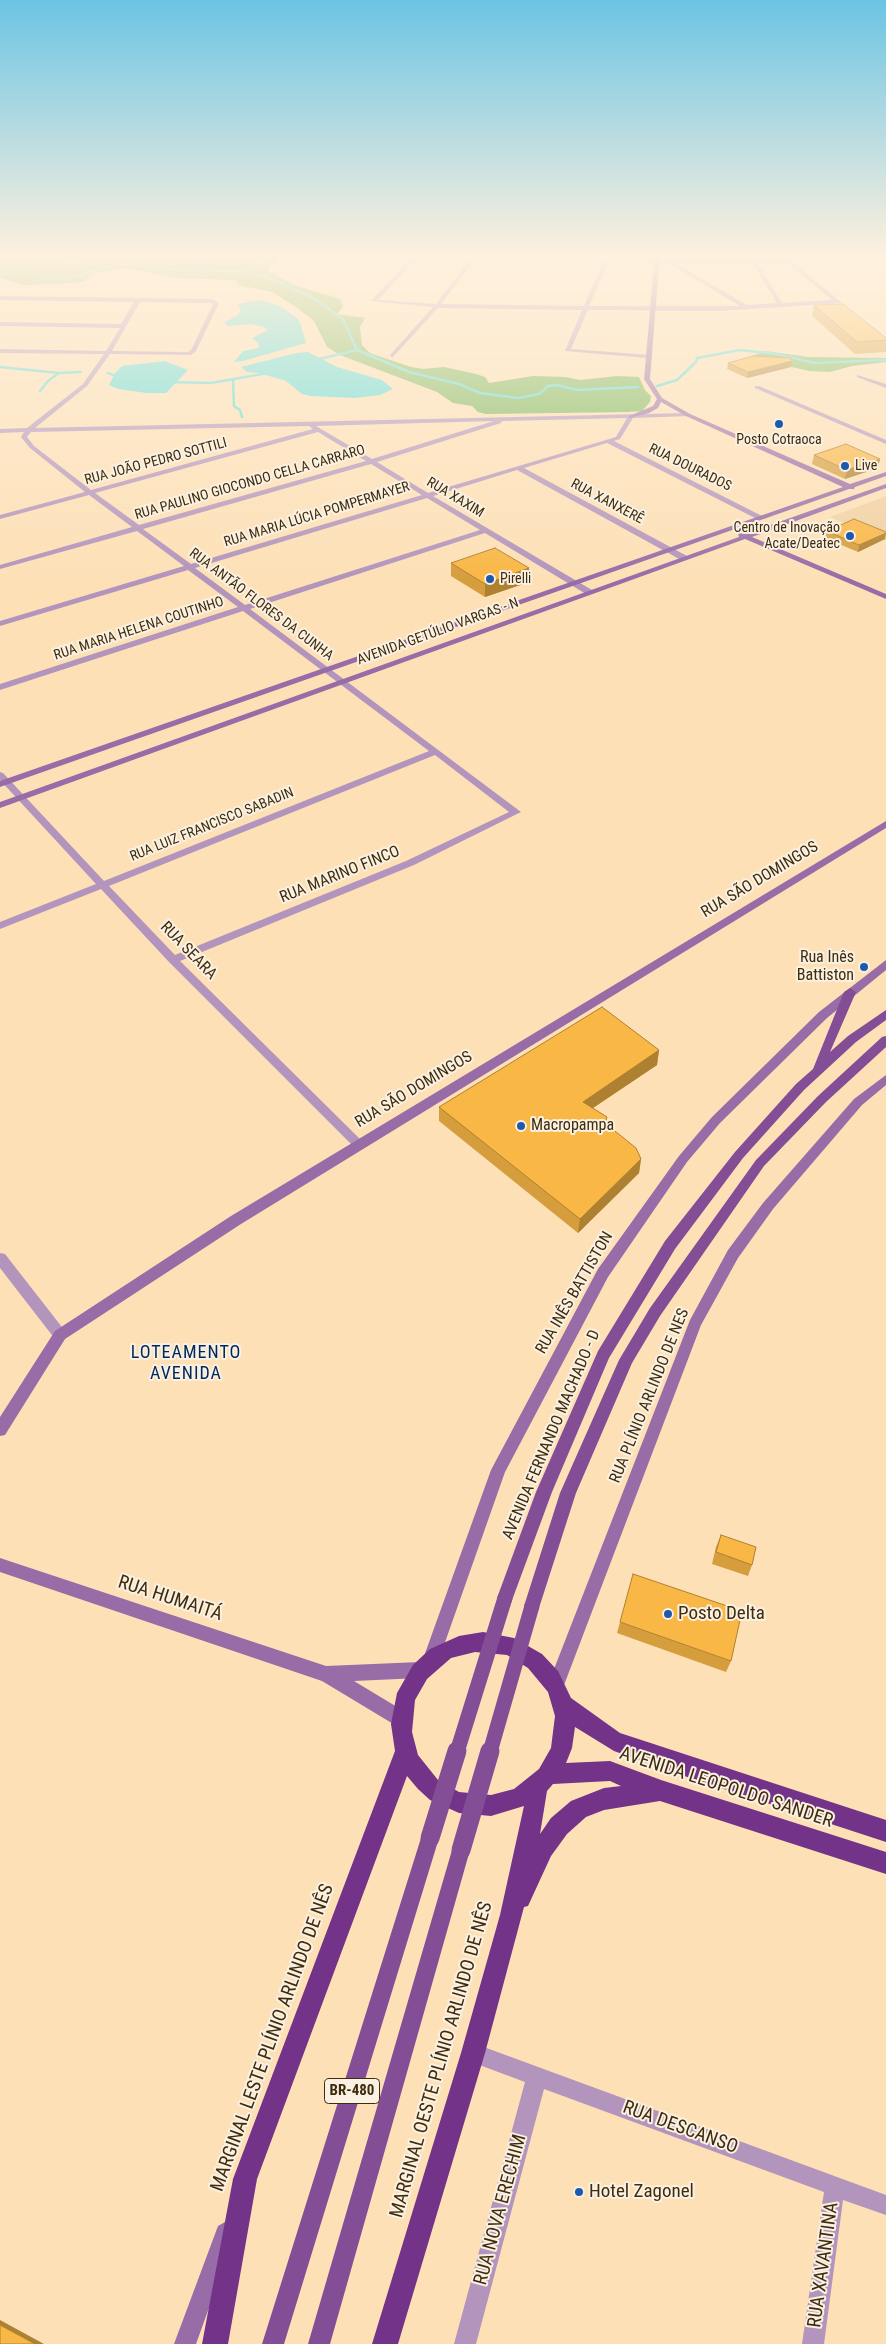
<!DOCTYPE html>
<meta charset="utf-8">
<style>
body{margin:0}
canvas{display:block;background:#fde0b6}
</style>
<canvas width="886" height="2344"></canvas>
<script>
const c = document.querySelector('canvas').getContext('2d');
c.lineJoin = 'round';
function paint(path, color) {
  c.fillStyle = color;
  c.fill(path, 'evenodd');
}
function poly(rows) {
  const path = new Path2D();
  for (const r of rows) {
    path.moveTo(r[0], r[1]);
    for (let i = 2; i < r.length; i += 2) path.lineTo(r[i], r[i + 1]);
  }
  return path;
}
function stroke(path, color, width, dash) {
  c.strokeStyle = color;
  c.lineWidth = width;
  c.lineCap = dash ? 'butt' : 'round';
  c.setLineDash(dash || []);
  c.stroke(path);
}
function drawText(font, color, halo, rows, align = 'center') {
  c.font = font + ' "Roboto Condensed",sans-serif';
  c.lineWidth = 4;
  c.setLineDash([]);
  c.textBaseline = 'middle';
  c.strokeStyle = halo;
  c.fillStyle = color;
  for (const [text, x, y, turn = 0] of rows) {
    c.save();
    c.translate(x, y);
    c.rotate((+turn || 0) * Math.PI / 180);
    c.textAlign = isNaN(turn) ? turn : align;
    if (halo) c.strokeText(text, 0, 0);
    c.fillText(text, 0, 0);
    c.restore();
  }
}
paint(poly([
 [886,496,886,540,830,517]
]), '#f0d1a4');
paint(poly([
 [0,253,78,253,103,255,95,257,82,266,25,258,1,258]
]), '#9cdd82');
paint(poly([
 [162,253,171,253,172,259,183,260,206,258,209,253,283,253,267,270,294,285,340,299,343,307,337,314,365,318,360,327,362,345,370,353,411,367,423,369,444,367,476,374,485,377,489,383,533,376,566,377,580,380,617,376,639,377,645,390,651,396,650,402,642,411,628,412,486,414,478,412,472,406,453,403,437,392,340,355,327,347,314,321,296,307,272,292,238,285,236,280,179,278,124,268,91,274,85,281,72,283,24,285,0,278,0,258,25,258,82,266,95,257,103,255,158,259,163,255],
 [766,351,808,357,886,358,886,362,852,366,830,372,809,371,749,357]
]), '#73b656');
paint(poly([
 [260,300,280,306,297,318,301,325,306,343,243,361,234,362,243,351,259,348,258,343,252,338,268,330,264,327,251,324,228,326,225,325,225,322,238,315,241,310,238,304],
 [308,352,337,367,382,380,393,389,380,395,355,398,311,396,302,394,286,381,259,373,247,372,241,367,296,353],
 [165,361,188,370,166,393,147,393,118,389,109,385,115,373,122,366]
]), '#52dcde');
stroke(poly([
 [199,253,207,270],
 [0,261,46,279,64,279,112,266,131,265,179,270,241,271,267,277,313,298,343,319,357,350,409,372,459,384,480,393,518,398,539,394,548,386,556,385,578,390,638,387],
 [242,271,264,262,273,253],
 [0,276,9,270,20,268],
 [315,360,357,350],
 [0,367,59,373,81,372],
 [108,373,119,377],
 [233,380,234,406,240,410,242,417],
 [172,382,211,383,268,373],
 [657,386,677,380,696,362,697,358,740,350,777,354,815,363,886,360],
 [40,391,48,381,59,373]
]), '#52dcde', 2.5);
paint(poly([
 [416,253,421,253,378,300,436,304,475,253,480,253,441,304,584,306,606,256,589,253,612,253,669,260,784,260,780,256,783,254,842,303,719,311,588,310,571,349,650,355,648,358,565,351,582,310,438,308,392,358,390,355,433,307,371,301,416,253],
 [611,257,668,263,740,306,589,306,611,257],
 [675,263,752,263,777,303,747,305,675,263],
 [757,263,788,263,832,300,782,303,757,263],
 [0,296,212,299,219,303,196,351,191,355,110,354,87,386,35,428,688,413,690,416,633,418,620,439,614,441,766,518,759,520,607,443,524,468,687,556,687,560,681,560,517,470,433,496,592,590,592,594,586,594,485,533,250,609,521,812,414,865,180,961,362,1141,364,1144,362,1147,354,1147,169,962,101,889,0,929,0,922,96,884,0,780,0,772,3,773,104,881,429,751,243,611,0,690,0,684,238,607,188,570,0,626,0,621,184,566,137,531,0,569,0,565,132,527,89,495,0,519,0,515,85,492,30,448,21,437,24,432,0,433,0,429,27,428,83,384,104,354,0,353,0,349,106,351,120,328,0,326,0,322,121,324,134,302,0,300,0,296],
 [140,302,211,303,213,304,191,350,188,352,112,351,140,302],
 [627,418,616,437,428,493,377,462,501,423,502,421,627,418],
 [494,421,372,459,316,426,494,421],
 [309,426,313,429,91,490,34,446,27,437,31,432,309,426],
 [318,432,366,461,139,525,95,493,318,432],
 [371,464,422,495,191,564,143,529,371,464],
 [427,498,480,530,245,605,195,568,427,498],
 [435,755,509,812,406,861,175,955,109,886,435,755],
 [857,375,886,384,886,388,857,377,857,375],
 [755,386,759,386,886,440,886,444,755,388,755,386],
 [0,1253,5,1254,65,1331,67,1335,65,1339,60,1341,55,1339,0,1268,0,1253],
 [473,2043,886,2195,886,2215,843,2200,824,2344,802,2344,824,2192,544,2089,476,2344,454,2344,525,2082,466,2060,463,2053,466,2046,473,2043]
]), '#b294bc');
paint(poly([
 [655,253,660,253,650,379,662,398,690,414,850,484,886,472,886,476,855,487,854,489,849,489,0,787,0,781,843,487,686,416,661,402,658,408,649,413,629,418,629,416,653,406,657,399,644,379,655,253],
 [886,484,886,488,752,537,886,594,886,599,745,539,0,808,0,802,739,537,738,533,745,534,886,484],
 [886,821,886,828,241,1224,65,1339,5,1435,0,1436,0,1417,55,1331,231,1216,886,821],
 [886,960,886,970,827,1018,720,1123,687,1162,608,1277,505,1472,437,1665,431,1667,426,1665,428,1670,426,1676,420,1678,354,1681,407,1713,409,1719,407,1725,401,1727,395,1725,322,1681,0,1572,0,1558,326,1666,420,1662,425,1664,423,1659,491,1470,598,1269,679,1156,712,1117,819,1012,886,960],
 [886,1075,886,1085,862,1105,773,1209,738,1258,701,1325,561,1693,555,1695,549,1693,547,1687,690,1320,728,1250,763,1203,854,1099,886,1075],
 [225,2222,232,2226,236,2233,196,2344,174,2344,218,2226,225,2222]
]), '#986ca7');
paint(poly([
 [850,988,856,992,830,1052,848,1036,886,1010,886,1020,856,1042,804,1090,743,1158,675,1249,609,1358,552,1492,511,1603,505,1606,499,1603,497,1598,536,1492,598,1351,665,1241,735,1152,796,1084,813,1069,844,992,850,988],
 [886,1036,886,1047,826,1102,764,1166,660,1316,632,1363,576,1493,538,1611,532,1614,526,1611,524,1606,560,1493,619,1360,650,1308,756,1160,818,1096,882,1037,886,1036],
 [430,1829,436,1832,439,1838,284,2344,262,2344,421,1838,424,1832,430,1829],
 [461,1841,467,1844,470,1850,330,2344,308,2344,452,1850,455,1844,461,1841]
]), '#844e96');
paint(poly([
 [483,1632,514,1638,542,1654,558,1671,571,1698,620,1733,886,1820,886,1842,666,1770,614,1751,575,1727,572,1748,566,1763,610,1761,661,1780,886,1852,886,1874,660,1801,604,1810,586,1817,567,1834,551,1856,528,1906,524,1907,485,2053,398,2344,372,2344,461,2053,500,1915,524,1806,491,1816,459,1813,430,1800,418,1789,407,1776,257,2179,228,2344,202,2344,233,2179,395,1751,391,1724,397,1693,413,1665,430,1649,459,1636,483,1632],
 [475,1652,507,1655,528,1668,548,1692,555,1716,551,1748,539,1769,514,1789,491,1795,459,1792,438,1780,418,1755,412,1732,415,1700,427,1679,451,1658,475,1652],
 [610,1781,621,1786,604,1788,571,1801,551,1818,540,1834,547,1791,553,1784,610,1781]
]), '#733388');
stroke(poly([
 [457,1752,505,1598],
 [490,1752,532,1606]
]), '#844e96', 15);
stroke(poly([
 [430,1838,457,1751],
 [461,1850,490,1751]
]), '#844e96', 19);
paint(poly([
 [814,305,886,338,886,352,855,354,812,316],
 [728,363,791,367,747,378,727,369],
 [814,455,880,459,878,468,845,479,812,464],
 [827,531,885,539,858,552,825,538],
 [451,563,529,582,485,597,451,576],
 [659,1050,657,1065,593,1108,607,1117,606,1124,641,1159,639,1173,578,1233,439,1121,439,1107],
 [721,1535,752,1565,748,1576,712,1564,716,1547],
 [620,1622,731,1661,726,1672,617,1633]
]), '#d69d3c');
paint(poly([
 [792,361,791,367,747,378,748,372],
 [880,459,878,468,845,479,847,470],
 [886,533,885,539,858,552,859,545],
 [529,568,529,582,485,597,485,584],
 [659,1050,657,1065,581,1116,583,1102],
 [641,1159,639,1173,578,1233,580,1219],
 [0,2320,44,2344,35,2344,0,2325]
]), '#ae8031');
const building = poly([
 [843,304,886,338,886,340,857,342,814,305,843,304],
 [753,356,791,358,792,361,748,372,728,363,753,356],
 [846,444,880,459,847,470,814,455,846,444],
 [854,519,886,532,886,533,859,545,827,531,854,519],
 [495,548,529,568,485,584,451,563,495,548],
 [602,1007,659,1050,583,1102,607,1117,605,1123,636,1148,641,1159,580,1219,439,1107,602,1007],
 [721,1535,756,1547,752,1565,716,1552,721,1535],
 [633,1574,742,1611,731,1661,620,1622,633,1574],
 [0,2325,35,2344,0,2344,0,2325]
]);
paint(building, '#f9b746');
stroke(building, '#ae8031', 1);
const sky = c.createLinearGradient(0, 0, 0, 581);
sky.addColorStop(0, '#6cc4e4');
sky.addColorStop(0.44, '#fef1de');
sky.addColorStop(1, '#fef1de00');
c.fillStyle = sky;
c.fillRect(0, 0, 886, 581);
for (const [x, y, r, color] of [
 [779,424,5,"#1d5aab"],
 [845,466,5,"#1d5aab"],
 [850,536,5,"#1d5aab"],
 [490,579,5,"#1d5aab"],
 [864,967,5,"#1d5aab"],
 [521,1126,5,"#1d5aab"],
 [668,1614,5,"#1d5aab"],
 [579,2192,5,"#1d5aab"]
]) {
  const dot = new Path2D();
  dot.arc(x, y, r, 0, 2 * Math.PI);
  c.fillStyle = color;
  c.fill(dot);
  stroke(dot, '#faf1e3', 2);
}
drawText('14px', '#3e2c0d', '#faf1e3', [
 ["Posto Cotraoca",779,440,"center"],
 ["Live",855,466],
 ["Centro de Inovação",840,528,"right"],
 ["Acate/Deatec",840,544,"right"],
 ["Pirelli",500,579]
], 'left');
drawText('14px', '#3e2c0d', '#faf1e3', [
 ["RUA JOÃO PEDRO SOTTILI",156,462,-15],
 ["RUA DOURADOS",690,468,26],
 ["RUA PAULINO GIOCONDO CELLA CARRARO",250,483,-16],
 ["RUA XAXIM",455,498,31],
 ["RUA XANXERÊ",607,502,28],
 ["RUA MARIA LÚCIA POMPERMAYER",317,515,-17],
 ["RUA ANTÃO FLORES DA CUNHA",261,605,37],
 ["RUA MARIA HELENA COUTINHO",139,629,-18],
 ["AVENIDA GETÚLIO VARGAS - N",438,632,-20],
 ["RUA LUIZ FRANCISCO SABADIN",212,825,-22]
]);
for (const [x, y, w] of [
 [352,2091,55]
]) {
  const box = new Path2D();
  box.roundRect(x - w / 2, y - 12.5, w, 25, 4);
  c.fillStyle = '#faf1e3';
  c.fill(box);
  stroke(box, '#3e2c0d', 1);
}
drawText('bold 15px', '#3e2c0d', null, [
 ["BR-480",352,2091]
]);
drawText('16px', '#3e2c0d', '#faf1e3', [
 ["RUA MARINO FINCO",340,875,-22],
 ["RUA SÃO DOMINGOS",760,880,-31],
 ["RUA SEARA",188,951,46],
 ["RUA SÃO DOMINGOS",414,1090,-31],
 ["RUA INÊS BATTISTON",575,1293,-60],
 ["RUA PLÍNIO ARLINDO DE NES",650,1396,-68],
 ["AVENIDA FERNANDO MACHADO - D",552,1435,-67]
]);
drawText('16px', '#3e2c0d', '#faf1e3', [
 ["Rua Inês",854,958],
 ["Battiston",854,976],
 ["Macropampa",531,1126,"left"]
], 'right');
c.letterSpacing = '1px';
drawText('18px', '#01285b', '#faf1e3', [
 ["LOTEAMENTO",186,1353],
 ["AVENIDA",186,1374]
]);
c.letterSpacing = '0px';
drawText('19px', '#3e2c0d', '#faf1e3', [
 ["RUA HUMAITÁ",170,1599,18],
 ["AVENIDA LEOPOLDO SANDER",726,1788,18],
 ["MARGINAL LESTE PLÍNIO ARLINDO DE NÊS",273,2038,-70],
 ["MARGINAL OESTE PLÍNIO ARLINDO DE NÊS",442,2060,-74],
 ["RUA DESCANSO",680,2128,20],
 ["RUA NOVA ERECHIM",501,2210,-75],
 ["RUA XAVANTINA",824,2265,-82]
]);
drawText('19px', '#3e2c0d', '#faf1e3', [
 ["Posto Delta",678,1614],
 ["Hotel Zagonel",589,2192]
], 'left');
</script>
